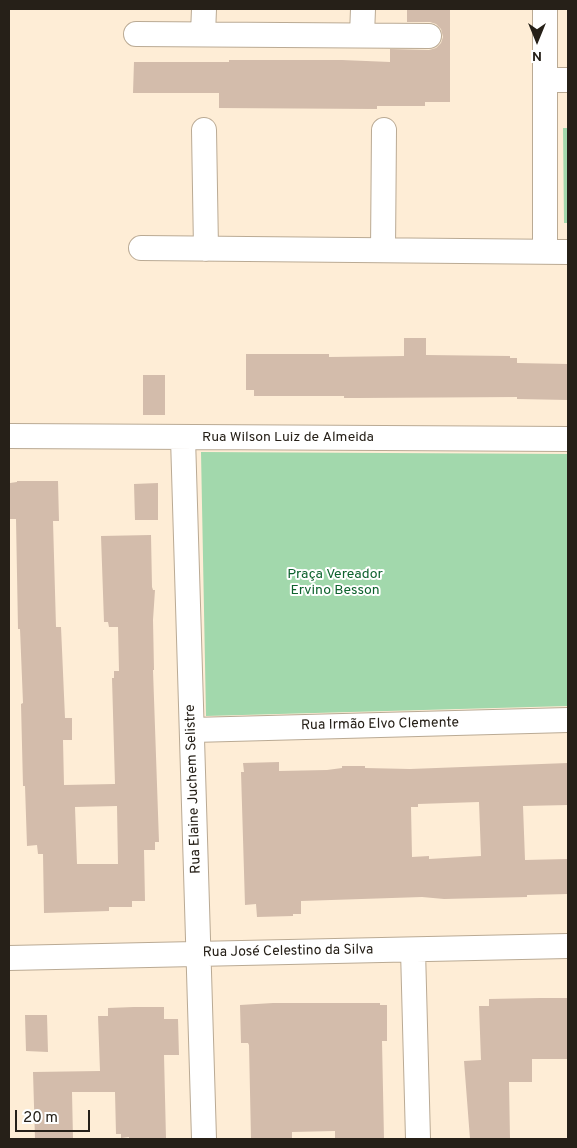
<!DOCTYPE html>
<meta charset="utf-8">
<style>
body{margin:0}
#map{position:relative;width:577px;height:1148px;overflow:hidden;background:#feedd6;font-family:Overpass,sans-serif}
canvas{display:block}
.frame{position:absolute;inset:0;border:10px solid #262018;pointer-events:none}
.north{position:absolute;left:512px;top:15px;width:50px;height:50px;-webkit-text-stroke:4px #fff;paint-order:stroke;rotate:180deg;font-size:14px;font-weight:700;line-height:20px;text-align:center;color:#262018}
.north::after{content:'';display:block;margin:auto;width:18px;height:22px;background:#262018;clip-path:polygon(50% 0,100% 100%,50% 72%,0 100%)}
.scale{position:absolute;left:15px;top:1110px;width:75px;height:22px;box-sizing:border-box;border:2px solid #262018;border-top:0;padding-left:6px;font-size:15px;line-height:18px;white-space:nowrap;color:#262018;-webkit-text-stroke:4px #fff;paint-order:stroke}
</style>
<div id="map">
<canvas width="577" height="1148"></canvas>
<div class="frame"></div>
<div class="north">N</div>
<div class="scale">20 m</div>
</div>
<script>
const c = document.querySelector('canvas').getContext('2d');
c.lineJoin = 'round';
function paint(path, color) {
  c.fillStyle = color;
  c.fill(path, 'evenodd');
}
function poly(rows) {
  const path = new Path2D();
  for (const r of rows) {
    path.moveTo(r[0], r[1]);
    for (let i = 2; i < r.length; i += 2) path.lineTo(r[i], r[i + 1]);
  }
  return path;
}
function stroke(path, color, width, dash) {
  c.strokeStyle = color;
  c.lineWidth = width;
  c.lineCap = dash ? 'butt' : 'round';
  c.setLineDash(dash || []);
  c.stroke(path);
}
function drawText(font, color, halo, rows, align = 'center') {
  c.font = font + ' Overpass,sans-serif';
  c.lineWidth = 4;
  c.setLineDash([]);
  c.textBaseline = 'middle';
  c.strokeStyle = halo;
  c.fillStyle = color;
  for (const [text, x, y, turn = 0] of rows) {
    c.save();
    c.translate(x, y);
    c.rotate((+turn || 0) * Math.PI / 180);
    c.textAlign = isNaN(turn) ? turn : align;
    if (halo) c.strokeText(text, 0, 0);
    c.fillText(text, 0, 0);
    c.restore();
  }
}
paint(poly([
 [563,128,568,128,568,223,564,223],
 [201,452,568,454,568,706,206,716]
]), '#a2d8ac');
paint(poly([
 [407,9,450,9,450,102,425,102,425,106,377,106,377,109,219,108,219,93,133,93,134,62,229,62,229,60,342,60,390,62,390,49,429,50,436,48,441,43,443,37,441,29,436,24,430,22,407,22],
 [404,338,426,338,426,355,510,356,510,358,517,358,517,363,568,364,568,400,517,399,517,397,359,398,344,398,344,396,254,396,254,390,246,390,246,354,329,354,329,357,404,356],
 [143,375,165,375,165,415,143,415],
 [17,481,58,481,59,521,53,521,56,627,61,627,65,718,72,718,72,740,63,740,64,785,115,784,112,678,114,678,114,671,119,671,118,627,109,627,108,622,104,622,101,536,151,535,152,587,153,590,155,590,153,620,154,670,153,670,159,842,155,842,155,850,144,850,145,901,132,901,132,907,109,907,109,911,44,913,43,854,38,854,37,845,27,846,25,786,23,786,21,704,23,703,20,629,18,629,16,519,10,519,10,483,17,482],
 [117,806,118,864,77,864,75,807],
 [158,483,158,520,135,520,134,484],
 [279,762,279,771,327,770,342,768,342,766,365,766,365,768,410,769,568,763,568,805,523,806,525,860,568,859,568,894,527,895,527,897,444,899,422,897,301,901,301,914,293,914,293,916,257,917,256,904,245,905,241,772,244,772,243,763],
 [479,802,481,856,429,859,429,856,412,857,411,807,418,807,418,804],
 [540,998,568,998,568,1059,532,1059,532,1082,509,1082,510,1139,470,1139,464,1061,481,1060,479,1006,489,1006,489,999],
 [273,1003,380,1003,380,1005,387,1005,387,1041,382,1041,384,1139,335,1139,335,1131,292,1132,292,1139,251,1139,249,1045,248,1043,241,1043,240,1005],
 [134,1007,164,1007,164,1019,178,1019,179,1055,164,1055,166,1139,129,1139,129,1137,121,1138,121,1134,116,1134,115,1092,72,1092,73,1139,35,1139,33,1072,100,1071,98,1016,108,1016,108,1008],
 [25,1015,47,1015,48,1052,26,1051]
]), '#d3bcab');
const minor = poly([
 [545,9,545,252],
 [136,34,429,36],
 [203,34,204,9],
 [362,35,363,9],
 [545,80,568,80],
 [204,130,206,249],
 [141,248,568,252],
 [383,250,384,130],
 [9,436,568,439],
 [183,438,204,1139],
 [193,730,568,720],
 [413,950,418,1139],
 [9,958,568,946]
]);
stroke(minor, '#baaa94', 26);
stroke(minor, '#fff', 24);
drawText('14px', '#262018', '#fff', [
 ["Rua Wilson Luiz de Almeida",288,438],
 ["Rua Irmão Elvo Clemente",380,725,-1],
 ["Rua Elaine Juchem Selistre",194,789,-92],
 ["Rua José Celestino da Silva",288,952,-1]
]);
drawText('14px', '#0e622e', '#fff', [
 ["Praça Vereador",335,575],
 ["Ervino Besson",335,591]
]);
</script>
